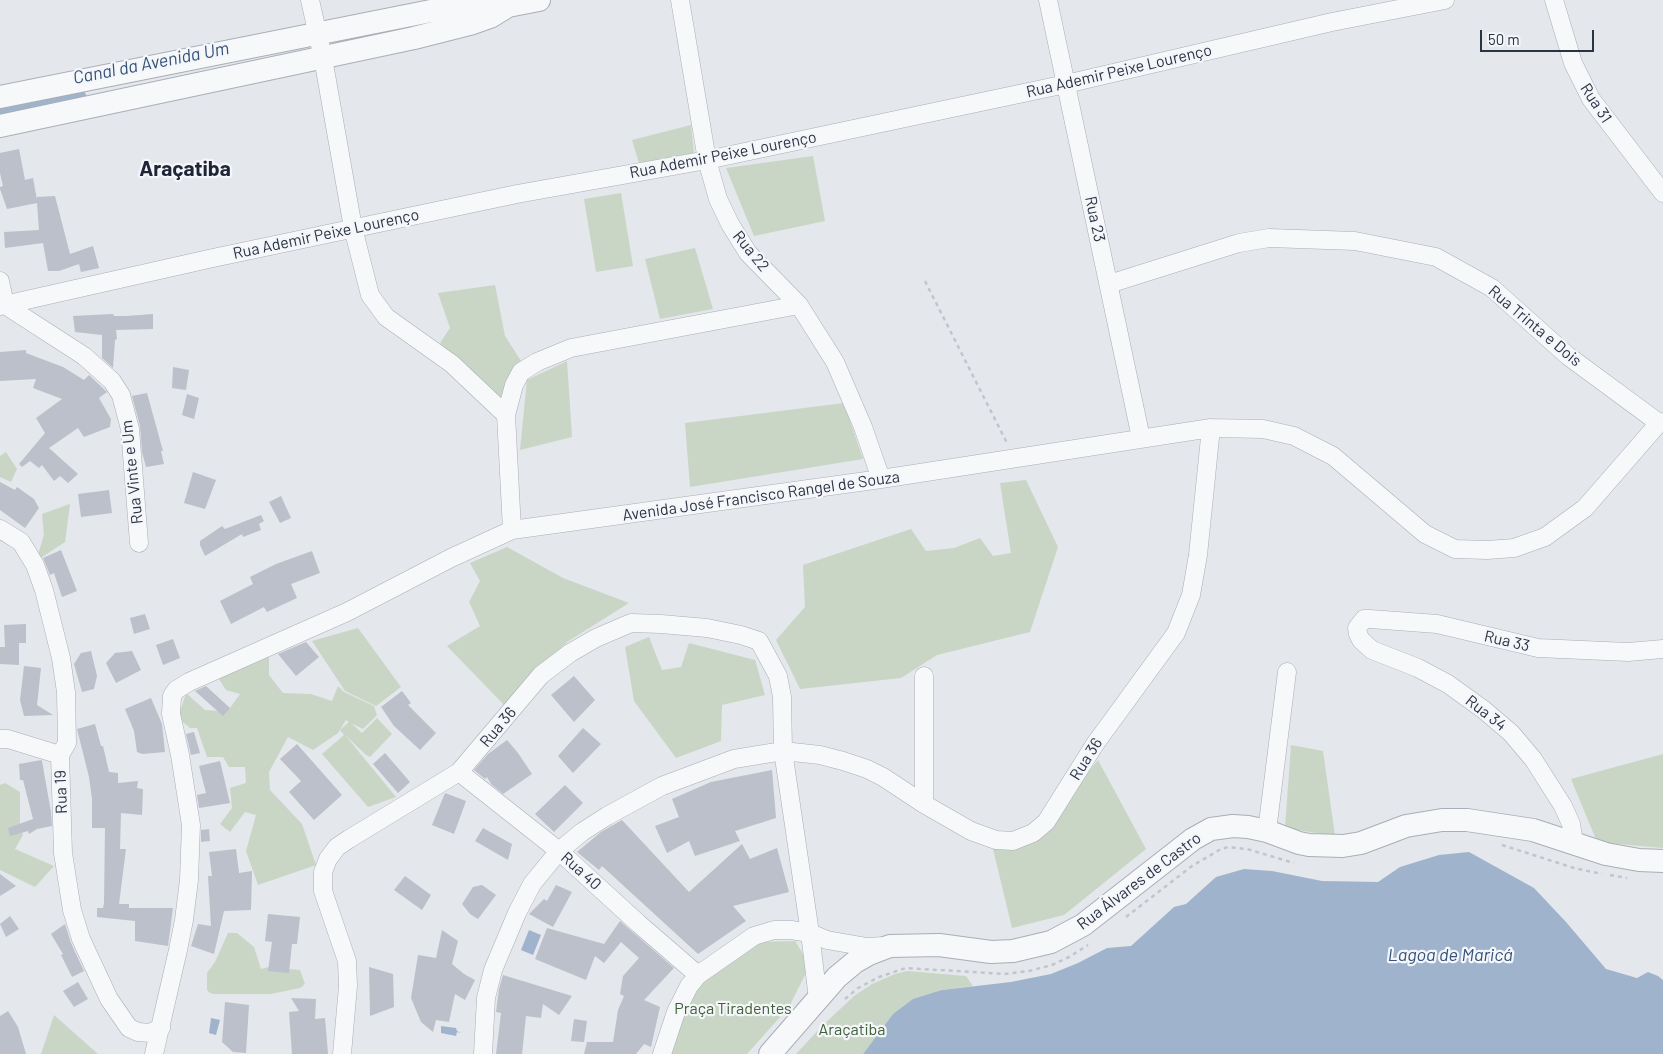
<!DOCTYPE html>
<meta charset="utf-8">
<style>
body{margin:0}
#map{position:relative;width:1663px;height:1054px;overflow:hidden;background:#e4e7ec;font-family:Barlow,sans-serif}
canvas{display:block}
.scale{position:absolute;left:1480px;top:30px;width:114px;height:22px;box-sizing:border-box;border:2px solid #2b3445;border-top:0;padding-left:6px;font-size:15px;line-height:18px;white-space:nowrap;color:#2b3445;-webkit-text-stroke:4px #f4f6f9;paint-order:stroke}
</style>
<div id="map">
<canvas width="1663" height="1054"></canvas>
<div class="scale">50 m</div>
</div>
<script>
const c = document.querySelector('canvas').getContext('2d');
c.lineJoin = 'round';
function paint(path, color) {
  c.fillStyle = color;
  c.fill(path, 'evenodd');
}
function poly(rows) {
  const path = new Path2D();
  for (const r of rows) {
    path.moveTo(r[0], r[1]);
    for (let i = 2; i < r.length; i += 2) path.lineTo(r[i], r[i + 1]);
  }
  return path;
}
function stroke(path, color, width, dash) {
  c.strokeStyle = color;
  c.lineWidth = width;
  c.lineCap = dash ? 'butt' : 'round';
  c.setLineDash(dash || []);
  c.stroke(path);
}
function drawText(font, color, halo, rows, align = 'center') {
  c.font = font + ' Barlow,sans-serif';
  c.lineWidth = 4.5;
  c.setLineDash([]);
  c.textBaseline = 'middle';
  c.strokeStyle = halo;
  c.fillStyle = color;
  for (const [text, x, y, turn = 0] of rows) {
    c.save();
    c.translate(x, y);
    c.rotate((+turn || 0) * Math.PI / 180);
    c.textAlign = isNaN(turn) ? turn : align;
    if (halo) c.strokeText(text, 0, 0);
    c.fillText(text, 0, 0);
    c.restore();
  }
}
paint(poly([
 [691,125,694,153,639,163,632,140],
 [813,156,825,221,754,236,726,168],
 [621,193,633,266,596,272,584,199],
 [695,248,713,309,660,319,645,259],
 [495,285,505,336,523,364,501,405,440,343,450,328,438,293],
 [567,361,572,437,520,450,527,380],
 [844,403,863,459,690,487,685,423],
 [6,452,17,469,11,482,0,477,0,456],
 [1026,480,1058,547,1030,632,937,655,901,678,800,689,776,640,805,607,803,565,911,529,926,551,954,548,980,538,993,556,1011,553,1000,483],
 [70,504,65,542,36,561,44,535,42,514],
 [507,547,563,578,629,603,567,642,505,706,447,646,480,626,469,602,480,581,470,563],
 [358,628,401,687,376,706,345,691,312,641],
 [649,637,662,670,681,667,689,643,755,660,765,695,722,705,721,741,676,758,634,701,625,647],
 [269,650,269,675,283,693,311,694,332,701,338,686,344,692,374,706,377,715,363,729,351,723,362,733,377,718,392,734,370,757,366,755,345,735,396,797,368,807,322,754,344,735,340,730,349,722,346,720,338,733,313,750,288,737,269,772,270,790,302,824,316,865,258,885,246,851,256,815,245,812,230,832,220,824,232,808,230,788,246,783,245,767,229,767,223,757,207,757,197,728,190,728,178,718,186,693,205,710,219,711,230,708,240,694,226,690,217,676],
 [1291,745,1323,751,1335,836,1285,828],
 [1663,754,1663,848,1597,842,1571,779],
 [1098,760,1146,849,1064,915,1012,928,993,849,1030,843],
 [5,783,20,792,20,824,23,835,15,849,54,866,35,887,0,870,0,785],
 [228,933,237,933,254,947,261,969,269,967,300,970,305,984,300,988,271,994,214,994,210,993,207,990,207,973,215,962],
 [795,941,810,965,789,1007,747,1054,671,1054,673,1031,703,981,759,942],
 [907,971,966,976,973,986,942,990,893,1014,863,1054,796,1054,821,1027,854,996,872,984,895,974],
 [54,1015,98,1054,41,1054]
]), '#c9d6c5');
paint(poly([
 [1469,852,1534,888,1566,922,1606,969,1637,978,1648,972,1658,976,1663,980,1663,1054,863,1054,893,1014,913,999,942,990,1011,982,1051,974,1078,963,1107,948,1131,946,1174,907,1186,904,1216,877,1244,869,1272,871,1322,881,1378,882,1400,867,1439,855],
 [529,930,541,935,533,955,521,950],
 [211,1018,220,1020,216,1035,209,1033],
 [441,1026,456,1028,457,1031,461,1033,457,1032,456,1036,441,1033]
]), '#9fb4cc');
stroke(poly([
 [0,114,79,98]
]), '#9fb4cc', 16);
paint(poly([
 [19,149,25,180,33,178,37,200,36,197,55,196,70,254,93,246,99,268,81,272,79,264,59,271,48,271,43,243,5,248,4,232,39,230,37,203,7,209,0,189,0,187,3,186,0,173,0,153],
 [113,314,114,316,126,316,153,314,153,329,116,330,117,339,115,340,113,368,102,358,102,335,75,332,73,316],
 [26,350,26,353,63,367,84,380,89,375,107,392,99,398,111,419,110,427,84,437,78,428,49,448,78,474,68,483,60,476,54,481,42,465,39,468,30,461,22,467,19,464,45,433,36,418,62,399,33,388,36,379,0,381,0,352],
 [173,367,189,370,186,390,172,388],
 [147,393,163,451,161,451,164,464,146,467,142,452,140,426,132,396],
 [187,394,199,398,194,419,182,415],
 [193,472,216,480,205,509,184,503],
 [0,482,15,490,17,487,34,499,39,508,25,528,0,510],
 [109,490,112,513,81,517,78,494],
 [281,496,291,518,280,523,269,502],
 [261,515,264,521,259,524,261,530,243,537,242,534,205,556,200,545,200,541,222,526,225,529],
 [61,550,77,591,62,597,54,573,50,575,43,558],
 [312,551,320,573,291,584,297,598,267,612,264,607,231,624,220,601,253,584,250,577,276,564],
 [145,614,150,629,134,634,130,618],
 [26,624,26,643,19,643,19,665,0,664,0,647,5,647,4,625],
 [173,639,180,658,163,665,156,645],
 [306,642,319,657,296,676,278,654],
 [91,651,97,676,94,689,82,692,74,664,81,653],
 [132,651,141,670,116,683,106,663,115,653],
 [24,666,41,668,37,705,53,715,24,716,20,700],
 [574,676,595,700,574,722,551,695],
 [206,686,230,708,223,716,195,691],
 [402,691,411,703,408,705,436,733,420,750,394,726,381,707],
 [151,698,162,724,165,752,142,754,137,752,134,731,125,709],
 [95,724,101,746,103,746,109,772,118,773,118,783,138,781,137,788,143,789,142,815,121,813,120,849,126,849,119,904,129,904,129,908,173,908,168,946,135,941,135,921,97,917,97,908,103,908,104,903,105,828,92,828,92,799,89,777,77,729],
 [583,728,601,744,573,773,558,756],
 [194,732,200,753,191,755,186,734],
 [507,740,518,753,532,774,503,794,491,784,487,777,485,779,474,770,488,754],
 [297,744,342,795,314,820,289,792,301,781,280,759],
 [385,753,410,782,398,793,373,764],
 [41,760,42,761,51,812,52,826,37,829,29,834,28,831,10,836,8,828,33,819,23,780,20,780,19,764],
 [220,761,230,803,199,808,197,795,206,793,199,766],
 [772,770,776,818,735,831,740,841,695,856,689,841,667,853,655,826,679,817,672,799,711,782],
 [565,785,583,803,554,832,535,814],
 [445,793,466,801,454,834,432,825],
 [622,820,689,892,742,844,750,859,777,848,789,892,733,906,746,921,698,954,602,866,599,870,577,852,601,832],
 [483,828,512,844,508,860,475,841],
 [209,829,210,841,201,842,201,830],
 [236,849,239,873,252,871,251,910,224,911,214,954,191,946,198,924,211,926,208,876,212,876,209,852],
 [0,874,16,886,0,896],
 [405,876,431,895,422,910,394,890],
 [482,885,496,895,478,919,470,914,462,904,473,887],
 [556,885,572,892,553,927,529,914,544,899,547,901],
 [268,914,300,917,297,944,292,944,289,973,268,971,272,942,265,941],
 [10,916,19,929,6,937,0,924],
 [620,921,674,968,644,1000,660,1007,651,1047,644,1044,636,1054,584,1054,587,1042,613,1042,618,1010,624,996,620,994,623,976,639,958,621,942,604,963,595,956,586,980,535,959,547,928,604,944],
 [65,924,71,943,84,971,72,977,61,955,63,954,51,934],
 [442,930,458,941,452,964,464,974,475,980,465,1000,455,994,449,1022,436,1020,433,1032,421,1022,411,998,418,955,436,958],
 [369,967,393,974,394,1007,370,1016],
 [503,975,572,996,559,1015,543,1004,541,1018,526,1016,522,1054,496,1054,501,1013,496,1012,499,989],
 [78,982,88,999,74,1007,63,991],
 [291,998,316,999,315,1019,325,1018,328,1054,292,1054,289,1012,299,1011],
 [225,1002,249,1005,246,1053,233,1052,222,1042],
 [8,1011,18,1027,26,1054,0,1054,0,1016],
 [574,1019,587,1021,584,1042,571,1041]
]), '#bbc0ca');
const minor = poly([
 [310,0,323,58,353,228,370,295,386,317,452,364,506,415,512,530],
 [680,0,707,160,718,199,730,224,748,253,799,305,835,362,863,427,881,479],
 [1048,0,1141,438],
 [1554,0,1573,63,1591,99,1663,193],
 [0,281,5,305,84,356,112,381,121,395,130,429,139,543],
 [1109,284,1239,243,1269,238,1355,241,1436,257,1492,288,1568,356,1659,423],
 [0,306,213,258,517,194,707,160,1066,84,1332,22,1445,0],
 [506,415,514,385,521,372,537,362,571,348,799,305],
 [0,529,21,542,35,565,44,590,61,658,66,692,67,743,60,755,63,853,72,910,81,939,109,999,129,1028,138,1032,150,1033,161,1028],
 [924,676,924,804],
 [0,739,8,739,60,755],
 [459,772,559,851,639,924,698,975],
 [1267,831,1287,672],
 [1568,841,1573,836,1571,824,1563,806,1533,759,1511,733,1484,710,1448,684,1418,668,1372,650,1361,640,1358,634,1357,628,1364,619,1370,619,1437,624,1538,648,1628,652,1663,649],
 [154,1054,178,950,184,920,189,880,191,825,180,755,171,714,172,696,176,690,189,682,347,612,451,558,512,530,881,479,1211,428,1263,429,1294,436,1333,456,1425,534,1455,549,1487,550,1514,548,1545,537,1585,508,1659,423,1663,422],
 [342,1054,348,986,347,961,323,891,323,872,328,859,337,847,349,839,459,772,541,675,570,653,596,638,631,623,661,624,707,628,741,635,759,641,778,676,782,697,783,751,810,933,818,999],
 [483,1054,486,998,493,970,517,913,532,884,559,851,582,832,607,816,662,786,734,759,783,751,820,755,843,761,867,769,883,777,924,804,971,831,996,840,1013,841,1033,833,1046,822,1095,744,1176,633,1191,595,1198,555,1211,428],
 [662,1054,676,1012,689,986,698,975,754,936,774,930,791,930,810,933,827,940,844,943,867,947,884,946]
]);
const tertiary = poly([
 [0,97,471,3,488,2,508,6],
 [0,126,414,38,473,23,490,17,508,6,539,0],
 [770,1054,837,977,855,962,869,954,890,946,939,945,991,952,1013,951,1051,942,1083,925,1193,839,1211,829,1233,826,1248,827,1267,831,1299,843,1309,845,1343,846,1361,843,1406,826,1442,820,1467,820,1533,830,1606,854,1639,860,1663,861]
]);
stroke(minor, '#a9aeb7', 19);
stroke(tertiary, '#a9aeb7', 24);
stroke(poly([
 [925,281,1007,443],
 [1502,845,1574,868,1602,874],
 [1610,875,1627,878],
 [1126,917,1192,866,1221,849,1228,847,1247,849,1294,863],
 [845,999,858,988,879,977,906,968,1004,974,1029,971,1052,965,1069,957,1088,945]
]), '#c2c5cb', 2.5, [4, 4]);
stroke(minor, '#f7f8fa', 18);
stroke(tertiary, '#f7f8fa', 22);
drawText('16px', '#2b3445', '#f4f6f9', [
 ["Rua Ademir Peixe Lourenço",1119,71,-13],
 ["Rua 31",1596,103,57],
 ["Rua Ademir Peixe Lourenço",723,155,-11],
 ["Rua 23",1095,219,78],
 ["Rua Ademir Peixe Lourenço",326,234,-12],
 ["Rua 22",751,251,51],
 ["Rua Trinta e Dois",1535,326,40],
 ["Rua Vinte e Um",132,472,-96],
 ["Avenida José Francisco Rangel de Souza",761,496,-8],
 ["Rua 33",1507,641,13],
 ["Rua 34",1486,713,38],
 ["Rua 36",498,727,-50],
 ["Rua 36",1086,759,-58],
 ["Rua 19",61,792,-92],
 ["Rua 40",581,871,42],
 ["Rua Álvares de Castro",1139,881,-37]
]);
drawText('16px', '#3f6138', '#f4f6f9', [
 ["Praça Tiradentes",733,1009],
 ["Araçatiba",852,1030]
]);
drawText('italic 18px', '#34527a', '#f4f6f9', [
 ["Canal da Avenida Um",151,63,-11],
 ["Lagoa de Maricá",1450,955]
]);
drawText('bold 21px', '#1d2536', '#f4f6f9', [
 ["Araçatiba",185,169]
]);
</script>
